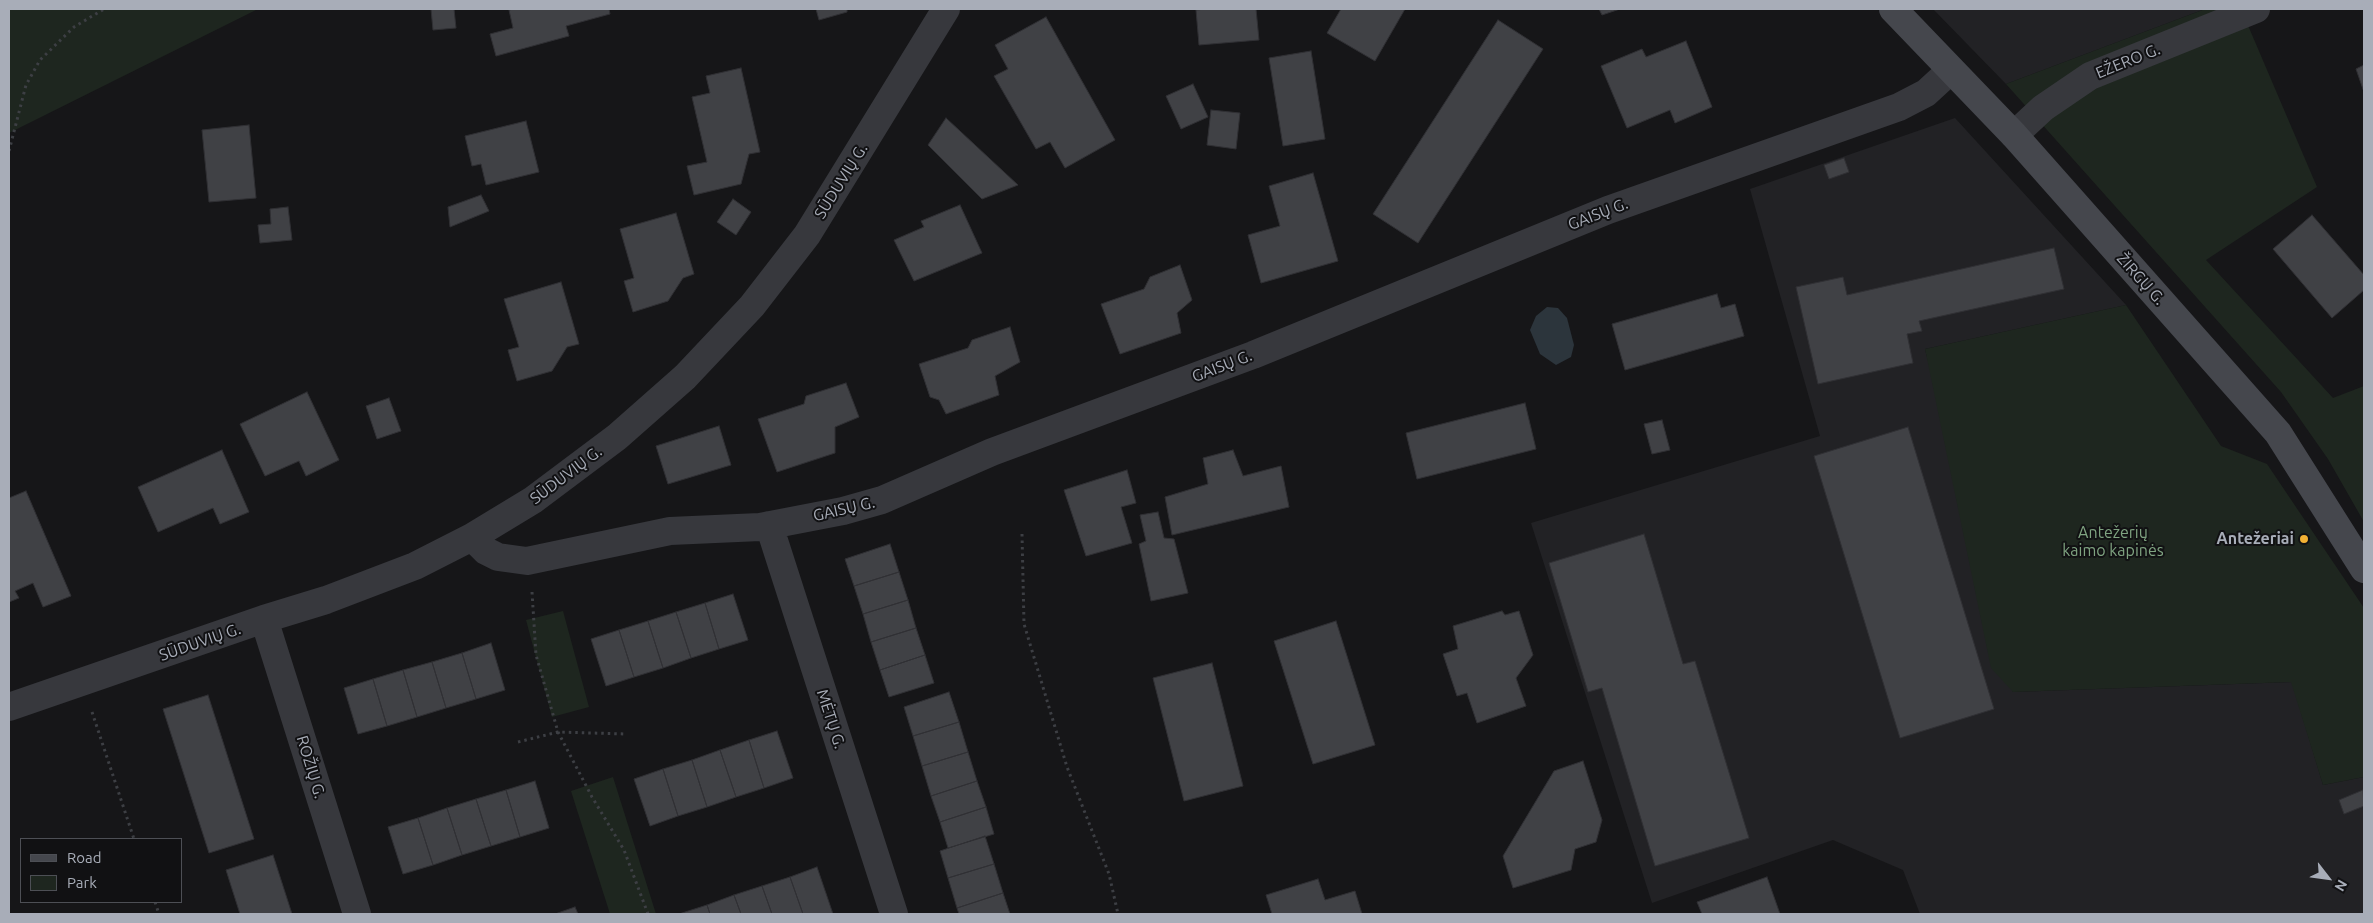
<!DOCTYPE html>
<meta charset="utf-8">
<style>
body{margin:0}
#map{position:relative;width:2373px;height:923px;overflow:hidden;background:#161618;font-family:Ubuntu,sans-serif}
canvas{display:block}
.frame{position:absolute;inset:0;border:10px solid #a8adb8;pointer-events:none}
.legend{position:absolute;left:20px;top:838px;width:162px;height:65px;box-sizing:border-box;background:#111113;border:1px solid #4d4f55;margin:0;padding:6px 9px;list-style:none;font-size:15px;color:#a8adb8}
.legend li{display:flex;align-items:center;gap:10px;height:25px}
.legend b{width:25px;border:1px solid #4d4f55}
.north{position:absolute;left:2303px;top:853px;width:50px;height:50px;-webkit-text-stroke:4px #111113;paint-order:stroke;rotate:120deg;font-size:14px;font-weight:700;line-height:20px;text-align:center;color:#a8adb8}
.north::after{content:'';display:block;margin:auto;width:18px;height:22px;background:#a8adb8;clip-path:polygon(50% 0,100% 100%,50% 72%,0 100%)}
</style>
<div id="map">
<canvas width="2373" height="923"></canvas>
<div class="frame"></div>
<ul class="legend">
<li><b style="height:6px;background:#45474d"></b>Road</li>
<li><b style="height:14px;background:#1e261f"></b>Park</li>
</ul>
<div class="north">N</div>
</div>
<script>
const c = document.querySelector('canvas').getContext('2d');
c.lineJoin = 'round';
function paint(path, color) {
  c.fillStyle = color;
  c.fill(path, 'evenodd');
}
function poly(rows) {
  const path = new Path2D();
  for (const r of rows) {
    path.moveTo(r[0], r[1]);
    for (let i = 2; i < r.length; i += 2) path.lineTo(r[i], r[i + 1]);
  }
  return path;
}
function stroke(path, color, width, dash) {
  c.strokeStyle = color;
  c.lineWidth = width;
  c.lineCap = dash ? 'butt' : 'round';
  c.setLineDash(dash || []);
  c.stroke(path);
}
function drawText(font, color, halo, rows, align = 'center') {
  c.font = font + ' Ubuntu,sans-serif';
  c.lineWidth = 4;
  c.setLineDash([]);
  c.textBaseline = 'middle';
  c.strokeStyle = halo;
  c.fillStyle = color;
  for (const [text, x, y, turn = 0] of rows) {
    c.save();
    c.translate(x, y);
    c.rotate((+turn || 0) * Math.PI / 180);
    c.textAlign = isNaN(turn) ? turn : align;
    if (halo) c.strokeText(text, 0, 0);
    c.fillText(text, 0, 0);
    c.restore();
  }
}
paint(poly([
 [1933,9,2205,9,2006,84],
 [1955,118,2126,305,1925,349,2013,692,2292,682,2323,785,2364,777,2364,914,1920,914,1903,870,1833,840,1652,903,1531,523,1820,436,1750,189]
]), '#222225');
paint(poly([
 [9,9,258,9,9,133],
 [2205,9,2241,9,2317,187,2206,260,2333,398,2364,386,2364,522,2328,459,2281,392,2006,84],
 [2126,305,2221,446,2267,464,2364,608,2364,777,2323,785,2291,682,2013,692,1991,668,1925,349],
 [563,611,589,707,552,717,526,620],
 [613,777,656,914,610,914,571,791]
]), '#1e261f');
paint(poly([
 [1547,307,1558,308,1567,318,1574,345,1571,357,1556,365,1540,354,1530,330,1536,316]
]), '#2c353c');
const building = poly([
 [431,9,454,9,456,28,433,30,431,9],
 [514,9,609,9,610,14,566,26,569,36,496,56,490,34,513,28,509,10,514,9],
 [816,9,847,9,847,12,819,20,816,9],
 [1206,9,1256,9,1259,40,1199,45,1196,10,1206,9],
 [1341,9,1405,9,1375,61,1327,33,1341,9],
 [1599,9,1620,9,1602,15,1599,9],
 [1046,17,1115,140,1065,168,1050,142,1036,149,994,76,1008,69,995,45,1046,17],
 [1498,20,1543,49,1418,243,1373,214,1498,20],
 [1686,41,1712,107,1675,123,1670,110,1627,128,1601,66,1642,49,1646,57,1686,41],
 [1311,51,1325,139,1283,146,1269,58,1311,51],
 [2364,65,2364,92,2356,69,2364,65],
 [741,68,760,152,749,154,741,184,694,195,687,166,707,162,692,97,710,93,706,76,741,68],
 [1193,84,1208,117,1181,129,1166,96,1193,84],
 [1211,110,1240,113,1236,149,1207,145,1211,110],
 [946,118,1018,185,982,199,928,145,946,118],
 [526,121,539,172,486,185,481,164,472,166,465,136,526,121],
 [249,125,256,198,209,202,202,130,249,125],
 [1844,158,1849,172,1829,179,1824,165,1844,158],
 [1313,173,1338,261,1261,283,1248,235,1280,226,1269,186,1313,173],
 [481,195,489,211,450,227,448,207,481,195],
 [733,199,751,212,736,235,717,222,733,199],
 [960,205,982,253,914,281,894,240,924,227,921,221,960,205],
 [288,207,292,240,260,243,258,225,271,224,270,209,288,207],
 [676,213,694,274,683,278,668,301,633,312,624,281,634,278,620,229,676,213],
 [2312,215,2364,275,2364,290,2332,318,2273,249,2312,215],
 [2054,248,2064,289,1919,321,1922,331,1907,334,1913,363,1818,384,1796,287,1843,277,1847,295,2054,248],
 [1180,265,1192,300,1177,313,1181,333,1120,354,1101,304,1144,289,1150,277,1180,265],
 [561,282,579,344,567,347,552,371,517,381,508,350,519,347,504,299,561,282],
 [1717,294,1721,308,1735,304,1744,336,1625,370,1612,324,1717,294],
 [1010,327,1020,362,995,376,999,395,946,414,939,400,930,397,919,364,968,348,972,340,1010,327],
 [846,383,859,417,835,427,835,453,777,472,758,419,804,404,806,396,846,383],
 [307,392,339,460,306,476,299,461,265,476,240,424,307,392],
 [389,398,401,431,377,439,366,406,389,398],
 [1525,403,1536,449,1417,479,1406,433,1525,403],
 [1662,420,1670,450,1652,454,1644,424,1662,420],
 [719,426,731,465,668,484,656,446,719,426],
 [1908,427,1994,709,1900,738,1814,456,1908,427],
 [222,450,249,512,220,524,213,508,158,532,138,487,222,450],
 [1233,450,1243,476,1281,466,1289,507,1172,535,1165,497,1208,484,1203,458,1233,450],
 [1127,470,1136,503,1121,507,1132,543,1086,556,1064,490,1127,470],
 [26,491,71,596,43,607,33,583,15,591,19,598,9,602,9,498,26,491],
 [1158,512,1164,538,1174,539,1188,593,1151,601,1139,544,1146,541,1140,515,1158,512],
 [1644,534,1683,664,1695,661,1749,838,1655,866,1602,688,1588,692,1549,563,1644,534],
 [890,544,899,572,854,586,845,559,890,544],
 [899,572,908,600,863,614,854,586,899,572],
 [733,594,748,640,719,649,705,603,733,594],
 [908,600,916,628,871,642,863,614,908,600],
 [705,603,719,649,691,658,676,612,705,603],
 [1502,611,1505,615,1519,611,1533,655,1516,678,1526,706,1477,723,1467,693,1457,696,1443,654,1458,649,1453,626,1502,611],
 [676,612,691,658,663,668,648,621,676,612],
 [648,621,663,668,634,677,619,630,648,621],
 [1336,621,1375,745,1313,764,1274,641,1336,621],
 [916,628,925,655,880,670,871,642,916,628],
 [619,630,634,677,606,686,591,639,619,630],
 [491,643,505,690,476,699,462,653,491,643],
 [462,653,476,699,446,708,432,662,462,653],
 [925,655,934,683,889,697,880,670,925,655],
 [432,662,446,708,417,717,403,670,432,662],
 [1212,663,1243,786,1184,801,1153,678,1212,663],
 [403,670,417,717,387,726,373,679,403,670],
 [373,679,387,726,358,734,344,688,373,679],
 [949,692,959,722,913,736,904,707,949,692],
 [208,695,254,839,209,853,163,709,208,695],
 [959,722,968,752,922,766,913,736,959,722],
 [777,731,793,778,764,788,749,740,777,731],
 [749,740,764,788,736,797,720,750,749,740],
 [720,750,736,797,707,807,692,760,720,750],
 [968,752,977,781,931,796,922,766,968,752],
 [692,760,707,807,678,816,663,769,692,760],
 [1583,761,1602,820,1596,842,1575,849,1571,870,1513,888,1503,856,1554,771,1583,761],
 [663,769,678,816,650,826,634,779,663,769],
 [535,781,549,828,520,837,506,790,535,781],
 [977,781,986,807,940,822,931,796,977,781],
 [506,790,520,837,491,846,476,799,506,790],
 [2363,790,2364,806,2344,814,2339,800,2363,790],
 [476,799,491,846,462,855,447,808,476,799],
 [986,807,994,834,948,848,940,822,986,807],
 [447,808,462,855,433,865,418,818,447,808],
 [418,818,433,865,403,874,388,827,418,818],
 [985,836,994,864,948,878,940,851,985,836],
 [273,855,292,914,240,914,226,870,273,855],
 [994,864,1003,893,957,908,948,878,994,864],
 [817,867,833,914,803,914,790,877,817,867],
 [790,877,803,914,772,914,762,886,790,877],
 [1767,877,1780,914,1702,914,1697,902,1767,877],
 [1318,879,1325,900,1355,891,1362,914,1272,914,1266,895,1318,879],
 [762,886,772,914,741,914,734,895,762,886],
 [1003,893,1010,914,959,914,957,908,1003,893],
 [734,895,741,914,710,914,707,905,734,895],
 [707,905,710,914,679,914,707,905],
 [575,907,578,914,555,914,575,907]
]);
paint(building, '#404145');
stroke(building, '#303034', 1);
stroke(poly([
 [9,151,26,85,40,60,74,27,104,9],
 [1022,534,1024,624,1067,767,1109,874,1118,914],
 [532,592,536,655,558,732,592,797,624,850,648,914],
 [92,712,134,839],
 [518,742,558,732,626,734],
 [155,902,159,914]
]), '#3d3f44', 3, [2.5, 4]);
stroke(poly([
 [2014,135,2043,108,2090,76,2256,9],
 [769,525,894,914],
 [472,537,486,551,498,557,527,561,670,531,760,527,843,511,882,500,992,452,1253,355,1608,210,1899,107,1926,93,1951,70],
 [264,619,357,914],
 [9,707,264,619,326,600,415,566,472,537,533,500,617,437,685,377,752,306,807,235,946,9]
]), '#37383d', 28);
stroke(poly([
 [1893,9,2014,135,2278,433,2364,569]
]), '#45474d', 28);
for (const [x, y, r, color] of [
 [2304,539,5,"#f2b134"]
]) {
  const dot = new Path2D();
  dot.arc(x, y, r, 0, 2 * Math.PI);
  c.fillStyle = color;
  c.fill(dot);
  stroke(dot, '#111113', 2);
}
drawText('16px', '#a8adb8', '#111113', [
 ["EŽERO G.",2128,61,-22],
 ["SŪDUVIŲ G.",841,181,-58],
 ["GAISŲ G.",1598,214,-21],
 ["ŽIRGŲ G.",2141,279,48],
 ["GAISŲ G.",1222,366,-21],
 ["SŪDUVIŲ G.",566,475,-37],
 ["GAISŲ G.",844,509,-13],
 ["SŪDUVIŲ G.",200,642,-19],
 ["MĖTŲ G.",831,719,72],
 ["ROŽIŲ G.",311,767,73]
]);
drawText('16px', '#7fa381', '#111113', [
 ["Antežerių",2113,533],
 ["kaimo kapinės",2113,551]
]);
drawText('bold 16px', '#a8adb8', '#111113', [
 ["Antežeriai",2294,539]
], 'right');
</script>
